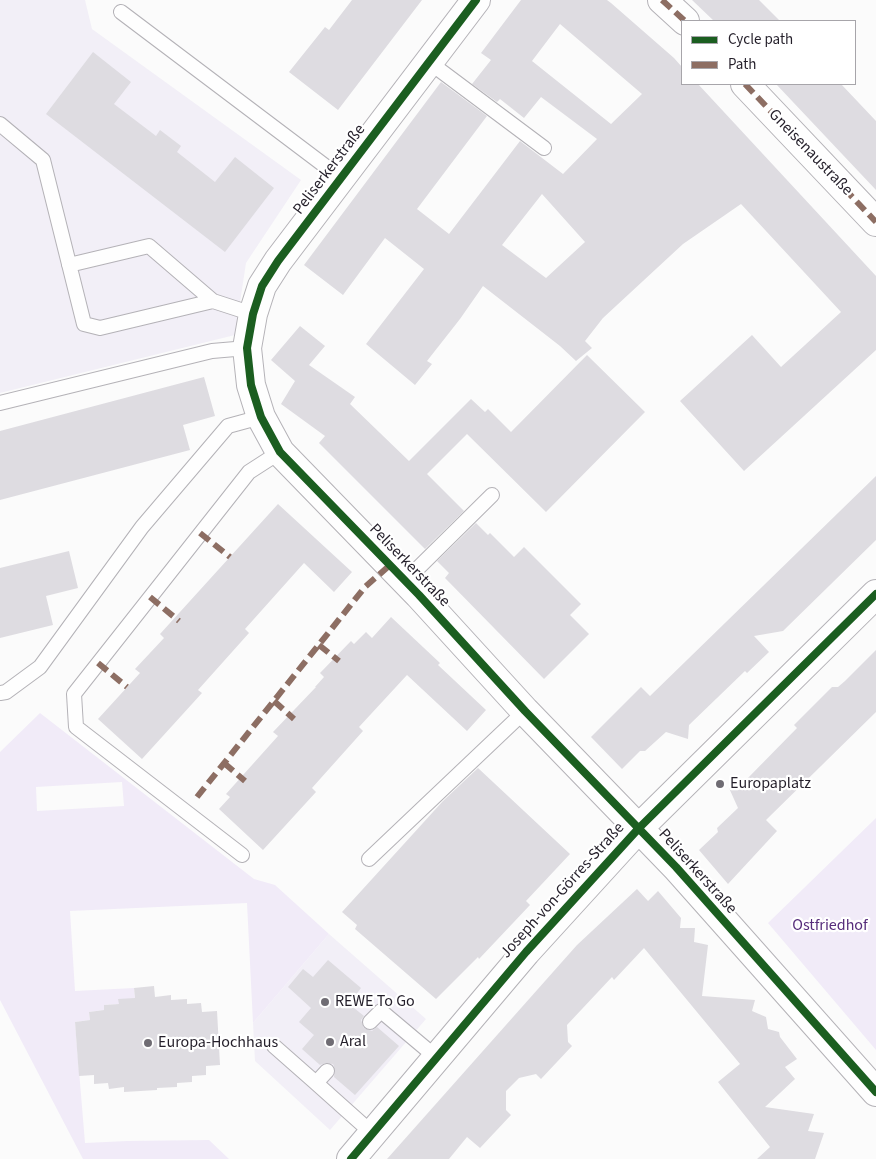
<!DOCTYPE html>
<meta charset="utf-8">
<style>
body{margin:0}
#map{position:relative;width:876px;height:1159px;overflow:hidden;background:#fbfbfb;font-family:"Source Sans 3",sans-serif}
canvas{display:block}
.legend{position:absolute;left:681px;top:20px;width:175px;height:65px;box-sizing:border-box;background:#fff;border:1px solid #a7a5aa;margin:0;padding:6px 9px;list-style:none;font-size:15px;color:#241f2a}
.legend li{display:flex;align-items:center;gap:10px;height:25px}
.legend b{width:25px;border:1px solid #a7a5aa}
</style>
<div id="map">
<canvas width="876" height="1159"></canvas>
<ul class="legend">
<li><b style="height:6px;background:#1b5e20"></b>Cycle path</li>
<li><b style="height:6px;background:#8d6e63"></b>Path</li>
</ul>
</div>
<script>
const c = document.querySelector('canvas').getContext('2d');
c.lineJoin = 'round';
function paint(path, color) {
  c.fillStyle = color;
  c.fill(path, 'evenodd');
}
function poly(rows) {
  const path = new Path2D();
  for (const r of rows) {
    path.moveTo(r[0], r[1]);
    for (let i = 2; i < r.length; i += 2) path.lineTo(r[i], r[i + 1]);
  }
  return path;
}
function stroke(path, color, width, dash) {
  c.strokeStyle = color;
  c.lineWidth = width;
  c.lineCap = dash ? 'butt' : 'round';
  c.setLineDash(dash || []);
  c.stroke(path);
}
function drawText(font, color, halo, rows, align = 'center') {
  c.font = font + ' "Source Sans 3",sans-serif';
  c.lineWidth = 4.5;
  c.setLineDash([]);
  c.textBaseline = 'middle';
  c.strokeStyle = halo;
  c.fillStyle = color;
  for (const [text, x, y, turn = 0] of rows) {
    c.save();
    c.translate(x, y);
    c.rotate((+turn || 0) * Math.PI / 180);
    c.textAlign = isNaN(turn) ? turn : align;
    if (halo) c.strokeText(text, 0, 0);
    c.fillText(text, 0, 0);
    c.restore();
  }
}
paint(poly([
 [0,0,85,0,92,29,301,180,246,263,235,335,0,393],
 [329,934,426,1019,330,1130,255,1061,253,1023]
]), '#f2eff7');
paint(poly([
 [40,713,254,879,275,885,329,934,253,1023,247,903,70,911,75,991,134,988,135,998,119,1004,104,1005,104,1010,89,1012,90,1020,75,1022,85,1143,127,1141,209,1140,229,1159,83,1159,0,1000,0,752],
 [122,782,124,806,37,811,36,787],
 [876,818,876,1050,768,923]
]), '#f1ebf8');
paint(poly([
 [352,0,422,0,338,110,289,72,325,27,329,30],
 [521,0,607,0,611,3,674,58,682,67,682,84,698,84,876,276,876,350,744,471,680,401,752,335,781,367,841,312,741,204,683,244,603,318,585,341,592,348,576,361,560,346,483,286,460,319,427,361,432,364,415,385,366,344,424,269,385,238,343,295,304,265,441,82,487,116,417,209,449,234,520,141,563,174,597,139,541,97,524,118,500,99,497,102,472,84,491,60,481,53],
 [560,24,642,94,611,124,532,61],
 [542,194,585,242,546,278,502,245],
 [692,0,759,0,780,21,714,21],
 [93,52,131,82,114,104,156,136,160,130,181,146,177,152,215,182,235,157,274,188,225,252,46,114],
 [776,84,841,84,876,121,876,190],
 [300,326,325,346,309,365,355,397,350,404,409,461,471,399,485,412,488,409,511,432,587,355,645,412,546,512,467,434,427,474,464,511,425,549,319,443,325,436,281,404,295,381,271,360],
 [204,377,215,416,183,425,190,450,0,500,0,431],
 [876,476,876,540,783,631,754,636,769,652,747,673,745,671,689,725,688,739,666,732,645,751,640,751,622,769,591,737,641,687,650,696],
 [278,504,352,572,334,592,304,563,245,629,249,633,198,690,202,693,142,759,98,719,140,673,135,669,164,638,160,634],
 [476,523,488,535,490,533,514,557,524,547,581,604,570,615,589,634,544,679,445,578,449,573,437,561],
 [69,551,78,588,46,596,53,625,0,638,0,568],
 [391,617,440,663,438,665,486,710,467,731,407,675,359,727,363,731,312,788,316,792,263,850,219,809,230,797,226,794,278,736,273,732,316,687,315,687,324,677,320,673,351,641,354,644,366,632,372,638],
 [876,650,876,712,766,820,777,831,728,884,699,850,718,832,717,828,738,808,729,788,744,782,797,728,794,725,832,687,838,687,845,681],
 [478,768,570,854,526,901,530,905,479,959,478,957,436,999,355,929,357,925,342,912,443,801],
 [637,889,648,901,658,891,681,918,680,928,695,928,694,942,708,945,702,996,755,1000,752,1011,766,1017,768,1029,779,1032,780,1037,797,1059,785,1067,795,1079,765,1107,814,1114,808,1131,824,1133,815,1159,757,1159,770,1147,718,1082,740,1064,644,948,614,980,612,977,567,1025,568,1042,572,1046,541,1079,536,1074,519,1078,506,1091,506,1110,511,1115,480,1148,467,1137,449,1159,387,1159,577,945],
 [328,960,361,988,349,1004,364,1016,361,1020,364,1028,372,1031,377,1027,399,1046,355,1095,334,1077,335,1069,333,1064,325,1063,320,1065,302,1049,314,1035,299,1022,311,1008,288,987,303,969,313,977],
 [154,986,155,997,171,995,171,1000,187,999,187,1004,201,1003,202,1012,217,1011,220,1065,206,1066,206,1075,192,1076,192,1082,177,1083,177,1087,157,1088,157,1090,124,1092,124,1087,109,1089,108,1083,94,1084,94,1075,79,1076,75,1022,90,1020,89,1012,104,1010,104,1005,119,1004,118,999,135,998,134,988]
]), '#dedce1');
const lane = poly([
 [121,12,341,178],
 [429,62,544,148],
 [0,124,43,160,84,324,100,328,213,301],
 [69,265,149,246,213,301,253,314],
 [0,403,212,351,247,348],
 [405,581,492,495],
 [0,693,6,692,40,667,142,527,228,426,261,417],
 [242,855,76,727,74,694,249,472,280,452],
 [369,859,525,711],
 [370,1022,381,1011,437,1058],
 [274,1046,316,1083],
 [327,1071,316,1083,372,1133]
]);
const street = poly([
 [476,0,278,261,262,286,253,314,247,348,251,385,261,417,280,452,419,595,525,711,676,867,876,1092],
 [662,0,685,21],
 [745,84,876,222]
]);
const secondary = poly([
 [351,1159,526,952,639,828,876,594]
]);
stroke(lane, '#b4b2b7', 16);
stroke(street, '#b4b2b7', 30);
stroke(secondary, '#b4b2b7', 30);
stroke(lane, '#fefefe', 14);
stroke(street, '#fefefe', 28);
stroke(secondary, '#fefefe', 28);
stroke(poly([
 [662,0,685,21],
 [745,84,876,222],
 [200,533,230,557],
 [150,597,179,621],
 [319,645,339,661],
 [98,663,127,687],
 [274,701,294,719],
 [224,763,245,781],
 [197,797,365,587,390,565]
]), '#8d6e63', 6, [12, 6]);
stroke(poly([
 [476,0,278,261,262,286,253,314,247,348,251,385,261,417,280,452,419,595,525,711,676,867,876,1092],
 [351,1159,526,952,639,828,876,594]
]), '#1b5e20', 8);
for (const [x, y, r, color] of [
 [720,784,5,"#6f6c73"],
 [325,1002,5,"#6f6c73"],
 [330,1042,5,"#6f6c73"],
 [148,1043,5,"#6f6c73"]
]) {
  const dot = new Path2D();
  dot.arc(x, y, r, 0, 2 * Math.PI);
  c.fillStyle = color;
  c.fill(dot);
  stroke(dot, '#fff', 2);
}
drawText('16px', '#241f2a', '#fff', [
 ["Gneisenaustraße",810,153,46],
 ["Peliserkerstraße",330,170,-53],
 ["Peliserkerstraße",409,566,46],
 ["Peliserkerstraße",697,872,48],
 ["Joseph-von-Görres-Straße",563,891,-48]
]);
drawText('16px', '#241f2a', '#fff', [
 ["Europaplatz",730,784],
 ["REWE To Go",335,1002],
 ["Aral",340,1042],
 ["Europa-Hochhaus",158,1043]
], 'left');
drawText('16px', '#562d7b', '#fff', [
 ["Ostfriedhof",830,926]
]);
</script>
